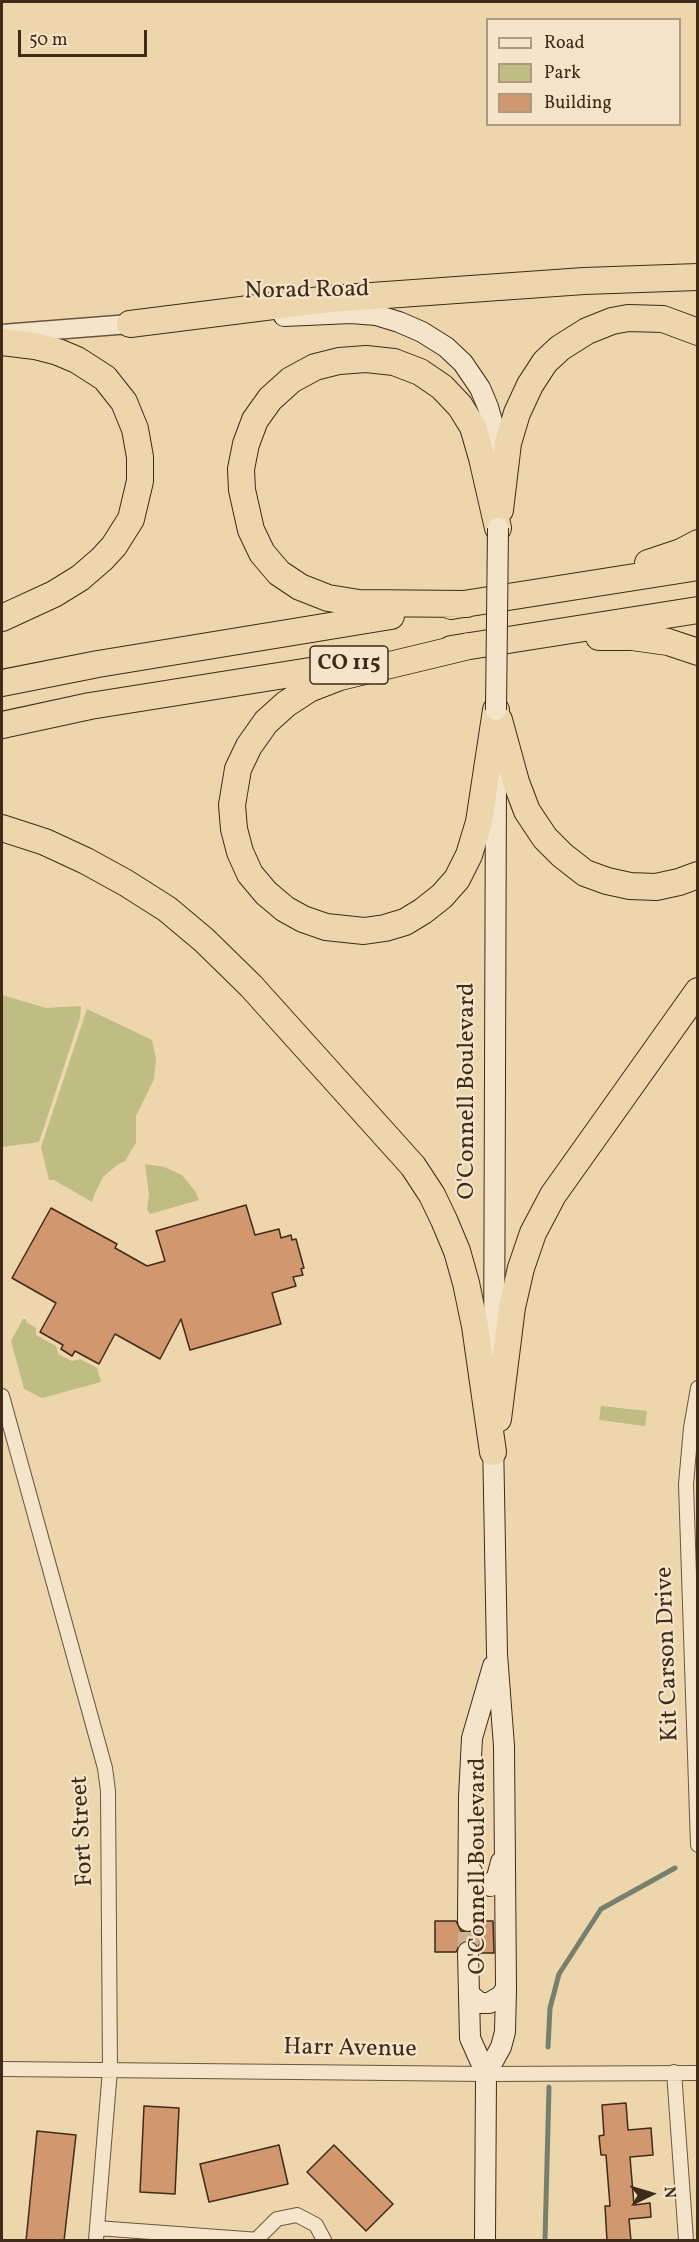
<!DOCTYPE html>
<style>
body{margin:0}
#map{position:relative;width:699px;height:2242px;overflow:hidden;background:#eed6ac;font-family:Vollkorn,serif}
canvas{display:block}
.frame{position:absolute;inset:0;border:3px solid #402a19;pointer-events:none}
.legend{position:absolute;left:486px;top:18px;width:195px;height:108px;box-sizing:border-box;background:#f4e4c9;border:2px solid #ac9a83;margin:0;padding:8px 10px;list-style:none;font-size:18px;color:#402a19}
.legend li{display:flex;align-items:center;gap:12px;height:30px}
.legend b{width:30px;border:2px solid #ac9a83}
.north{position:absolute;left:621px;top:2164px;width:60px;height:60px;-webkit-text-stroke:4px #f4e4c9;paint-order:stroke;rotate:85deg;font-size:16px;font-weight:700;line-height:24px;text-align:center;color:#402a19}
.north::after{content:'';display:block;margin:auto;width:21px;height:27px;background:#402a19;clip-path:polygon(50% 0,100% 100%,50% 72%,0 100%)}
.scale{position:absolute;left:18px;top:30px;width:129px;height:27px;box-sizing:border-box;border:3px solid #402a19;border-top:0;padding-left:8px;font-size:18px;line-height:21px;white-space:nowrap;color:#402a19;-webkit-text-stroke:4px #f4e4c9;paint-order:stroke}
</style>
<div id="map">
<canvas width="699" height="2242"></canvas>
<div class="frame"></div>
<ul class="legend">
<li><b style="height:8px;background:#f4e4c9"></b>Road</li>
<li><b style="height:16px;background:#bfbc84"></b>Park</li>
<li><b style="height:16px;background:#d1976f"></b>Building</li>
</ul>
<div class="north">N</div>
<div class="scale">50 m</div>
</div>
<script>
const c = document.querySelector('canvas').getContext('2d');
c.lineJoin = 'round';
function paint(path, color) {
  c.fillStyle = color;
  c.fill(path, 'evenodd');
}
function poly(rows) {
  const path = new Path2D();
  for (const r of rows) {
    path.moveTo(r[0], r[1]);
    for (let i = 2; i < r.length; i += 2) path.lineTo(r[i], r[i + 1]);
  }
  return path;
}
function stroke(path, color, width, dash) {
  c.strokeStyle = color;
  c.lineWidth = width;
  c.lineCap = dash ? 'butt' : 'round';
  c.setLineDash(dash || []);
  c.stroke(path);
}
function drawText(font, color, halo, rows, align = 'center') {
  c.font = font + ' Vollkorn,serif';
  c.lineWidth = 4.5;
  c.setLineDash([]);
  c.textBaseline = 'middle';
  c.strokeStyle = halo;
  c.fillStyle = color;
  for (const [text, x, y, turn = 0] of rows) {
    c.save();
    c.translate(x, y);
    c.rotate((+turn || 0) * Math.PI / 180);
    c.textAlign = isNaN(turn) ? turn : align;
    if (halo) c.strokeText(text, 0, 0);
    c.fillText(text, 0, 0);
    c.restore();
  }
}
paint(poly([
 [2,995,46,1008,81,1006,80,1018,39,1142,2,1147],
 [87,1009,152,1040,156,1059,154,1079,136,1116,136,1143,125,1161,117,1165,103,1177,95,1193,92,1202,54,1180,49,1180,41,1147],
 [145,1164,164,1167,182,1175,195,1191,199,1200,150,1214,147,1209,149,1195],
 [23,1319,26,1319,26,1322,36,1328,36,1335,56,1346,58,1354,72,1361,80,1359,97,1368,101,1382,42,1398,24,1389,11,1341],
 [601,1406,647,1411,645,1426,599,1420]
]), '#bfbc84');
stroke(poly([
 [548,2047,550,2008,559,1974,601,1909,675,1868],
 [545,2240,549,2087]
]), '#77806d', 5);
const building = poly([
 [246,1205,255,1235,279,1229,281,1238,291,1235,292,1240,296,1239,304,1268,301,1269,303,1275,293,1277,296,1286,272,1293,281,1324,190,1350,181,1319,160,1359,115,1334,99,1364,75,1351,72,1356,61,1349,63,1345,40,1332,56,1303,12,1278,51,1208,117,1244,115,1248,147,1266,165,1261,156,1231,246,1205],
 [435,1921,456,1921,461,1931,468,1933,478,1928,480,1921,493,1921,494,1953,480,1953,478,1945,468,1940,461,1942,456,1952,435,1952,435,1921],
 [626,2103,628,2130,651,2128,653,2155,630,2157,634,2205,650,2203,651,2217,629,2219,631,2241,607,2241,605,2206,610,2206,606,2155,601,2155,599,2136,604,2135,602,2105,626,2103],
 [144,2106,179,2108,175,2194,140,2192,144,2106],
 [37,2131,76,2135,64,2241,26,2241,37,2131],
 [279,2145,288,2184,209,2202,200,2164,279,2145],
 [334,2145,393,2204,366,2231,307,2172,334,2145]
]);
paint(building, '#d1976f');
stroke(building, '#402a19', 1.5);
stroke(poly([
 [468,1952,468,1921]
]), '#cbb48f', 20, [20, 10]);
const minor = poly([
 [698,1388,691,1428,686,1484,698,1845],
 [2,1396,105,1768,108,1791,110,2070,96,2240],
 [2,2069,486,2074,698,2073],
 [674,2072,686,2240],
 [97,2228,259,2240],
 [257,2239,277,2219,297,2215,316,2225,324,2240]
]);
const tertiary = poly([
 [2,334,130,324]
]);
const secondary = poly([
 [284,316,351,313,376,315,399,322,422,332,446,347,463,363,480,388,488,407,495,432,498,463],
 [494,1377,496,770],
 [469,1867,477,1881,490,1886,497,1877,501,1862],
 [468,1921,469,1797,472,1738,493,1666],
 [468,1952,470,2038,486,2074,485,2240],
 [469,1994,480,2003,489,2003,501,1996,506,1988],
 [486,2074,501,2047,505,2032,506,1988,504,1746,497,1654,493,1439]
]);
const motorway = poly([
 [130,324,329,299,584,281,698,277],
 [2,342,35,346,58,352,77,360,105,378,124,402,135,429,140,457,140,481,131,519,114,546,102,559,80,578,54,594,2,618],
 [500,510,508,443,517,413,530,385,545,362,560,348,587,331,612,321,628,318,663,319,698,332],
 [648,563,681,552,698,543],
 [467,604,359,603,328,598,300,587,279,573,262,553,251,530,242,490,241,469,246,444,255,420,270,399,291,380,315,367,339,361,366,359,394,362,420,372,442,387,460,406,473,427,482,458,498,528],
 [451,606,698,567],
 [599,637,632,637,668,642,698,652],
 [469,646,340,677,309,689,286,704,266,722,249,746,238,769,232,805,234,829,240,852,250,874,266,893,285,909,303,919,326,927,364,931,385,928,405,922,423,911,442,896,457,879,469,855,479,822,496,710],
 [451,649,698,610],
 [2,683,98,664,391,616],
 [499,720,516,782,527,811,545,838,562,855,585,873,607,881,630,886,656,887,679,882,698,875],
 [2,725,90,706,335,667],
 [2,828,45,842,86,861,126,883,167,909,204,940,251,986,413,1166,432,1195,444,1220,457,1251,466,1283,475,1326,493,1452],
 [498,1419,512,1307,521,1268,533,1233,553,1195,698,991]
]);
stroke(minor, '#6c553e', 16);
stroke(tertiary, '#6c553e', 21);
stroke(secondary, '#402a19', 22);
stroke(motorway, '#402a19', 28);
stroke(minor, '#f4e4c9', 14);
stroke(tertiary, '#f4e4c9', 18);
stroke(secondary, '#f4e4c9', 20);
stroke(motorway, '#eed6ac', 26);
const secondaryBridge = poly([
 [496,710,498,528]
]);
stroke(secondaryBridge, '#402a19', 22, []);
stroke(secondaryBridge, '#f4e4c9', 20);
for (const [x, y, w] of [
 [349,665,78]
]) {
  const box = new Path2D();
  box.roundRect(x - w / 2, y - 19, w, 38, 4.5);
  c.fillStyle = '#f4e4c9';
  c.fill(box);
  stroke(box, '#402a19', 1.5);
}
drawText('bold 22px', '#402a19', null, [
 ["CO 115",349,665]
]);
drawText('24px', '#402a19', '#f4e4c9', [
 ["Norad Road",307,292,-1],
 ["O'Connell Boulevard",469,1091,-90],
 ["Kit Carson Drive",669,1654,-92],
 ["Fort Street",84,1831,-93],
 ["O'Connell Boulevard",480,1866,-90],
 ["Harr Avenue",350,2050,1]
]);
</script>
